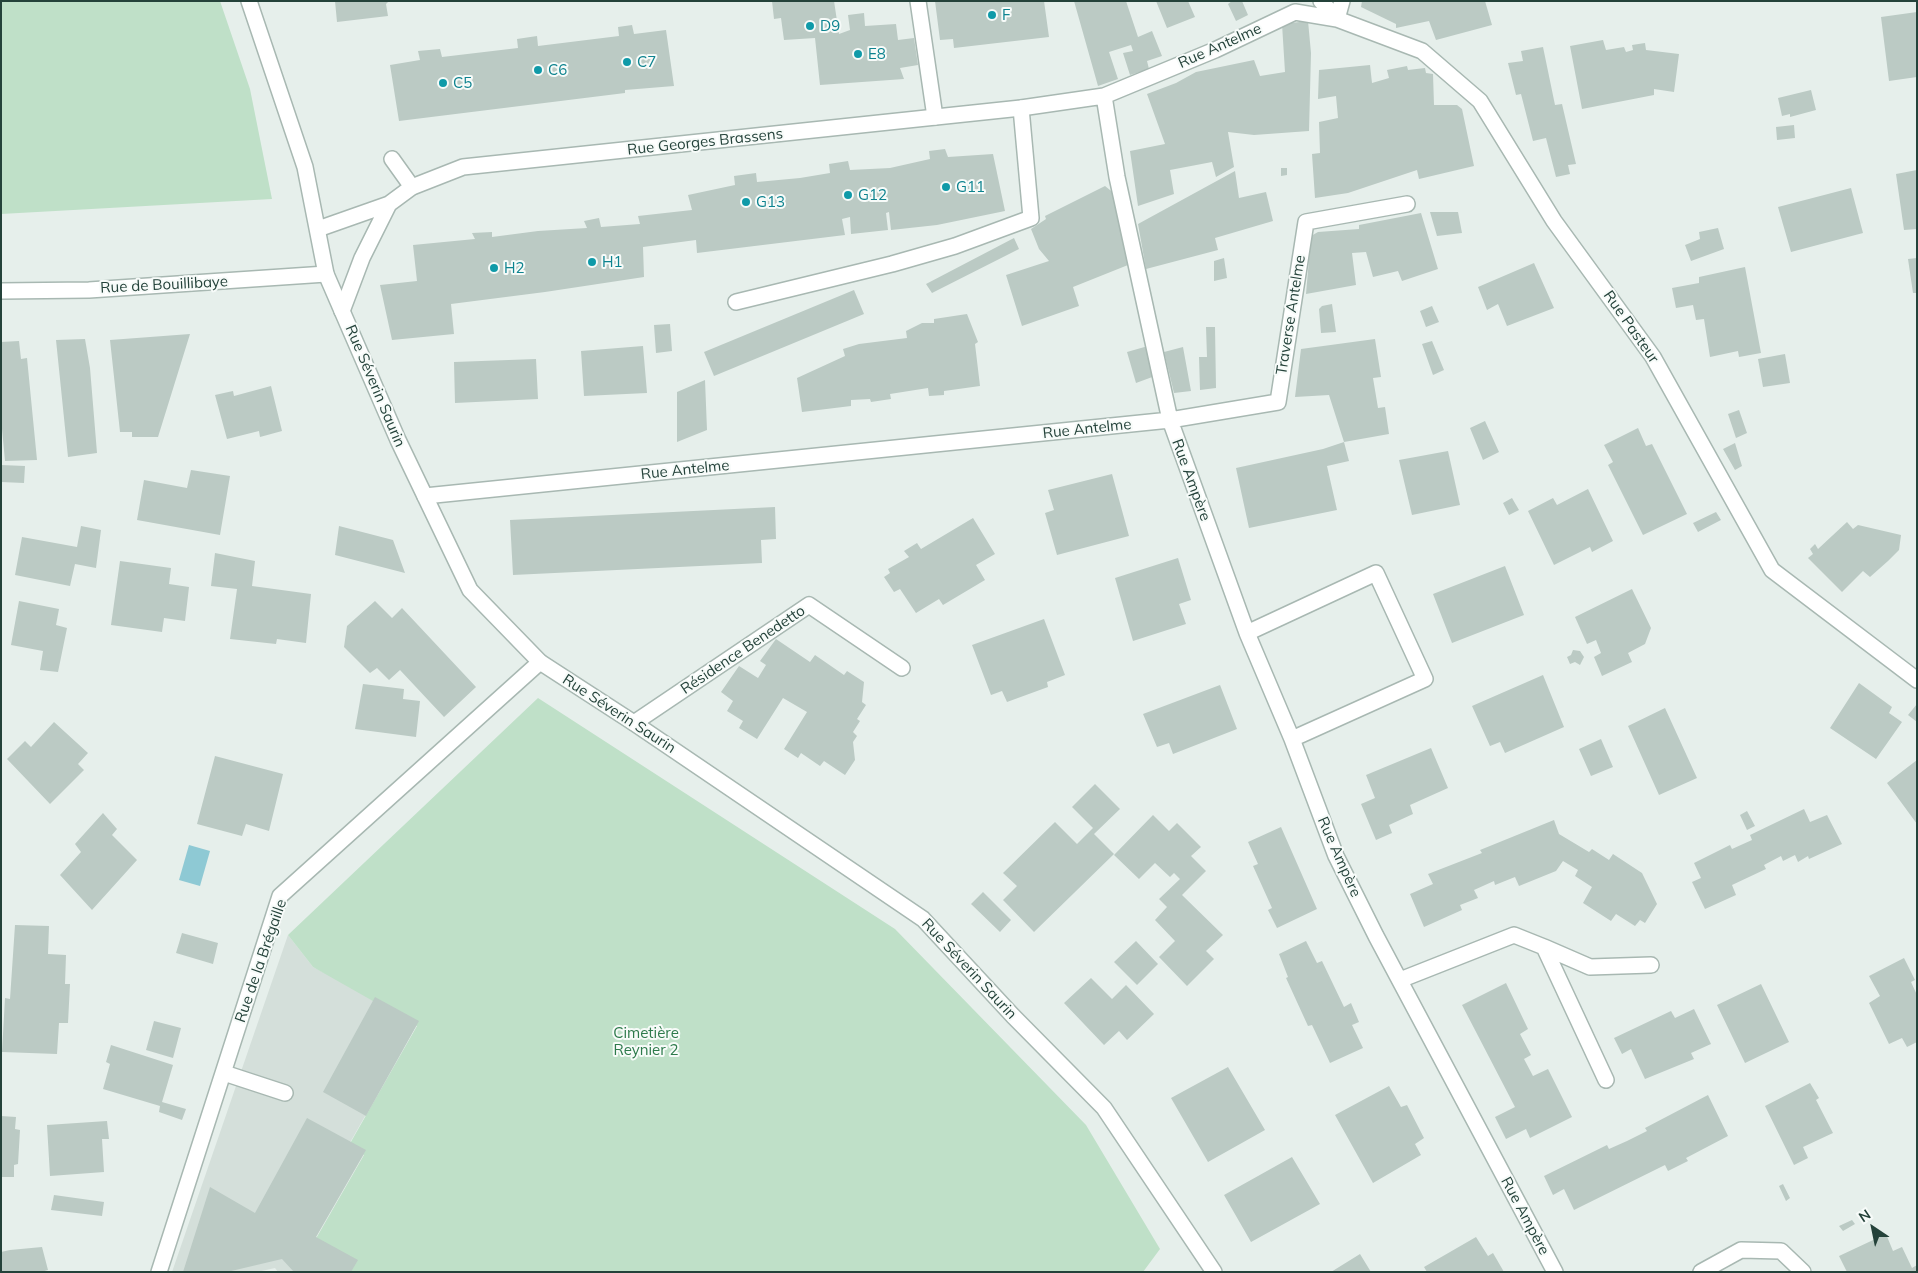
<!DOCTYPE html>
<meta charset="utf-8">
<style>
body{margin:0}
#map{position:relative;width:1918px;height:1273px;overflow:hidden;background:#e6efeb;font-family:Mulish,sans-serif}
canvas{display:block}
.frame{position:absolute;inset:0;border:2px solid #24423a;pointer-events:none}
.north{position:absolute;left:1848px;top:1203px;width:50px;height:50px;-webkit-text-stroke:4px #f7fbf9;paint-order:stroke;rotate:326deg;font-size:14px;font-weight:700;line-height:20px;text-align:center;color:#24423a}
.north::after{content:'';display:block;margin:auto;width:18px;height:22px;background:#24423a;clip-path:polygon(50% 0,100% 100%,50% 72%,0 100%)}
</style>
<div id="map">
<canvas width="1918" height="1273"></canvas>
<div class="frame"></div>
<div class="north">N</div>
</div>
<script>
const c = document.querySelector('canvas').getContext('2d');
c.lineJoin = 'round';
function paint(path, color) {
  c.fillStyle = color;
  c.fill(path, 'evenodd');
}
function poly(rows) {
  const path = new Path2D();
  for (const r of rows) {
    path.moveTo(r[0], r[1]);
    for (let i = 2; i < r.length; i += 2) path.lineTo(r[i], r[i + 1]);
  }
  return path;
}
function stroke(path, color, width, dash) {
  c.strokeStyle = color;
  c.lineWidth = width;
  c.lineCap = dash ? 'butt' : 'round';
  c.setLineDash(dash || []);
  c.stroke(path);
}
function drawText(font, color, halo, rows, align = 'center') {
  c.font = font + ' Mulish,sans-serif';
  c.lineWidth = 4;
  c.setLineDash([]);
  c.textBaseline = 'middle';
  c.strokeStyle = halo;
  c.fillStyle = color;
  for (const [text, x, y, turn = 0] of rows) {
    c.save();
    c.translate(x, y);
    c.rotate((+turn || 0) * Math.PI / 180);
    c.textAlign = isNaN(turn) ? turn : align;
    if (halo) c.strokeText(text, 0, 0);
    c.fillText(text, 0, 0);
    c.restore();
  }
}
paint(poly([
 [288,935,313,967,419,1021,348,1146,364,1154,316,1237,351,1272,278,1272,275,1268,257,1272,172,1272]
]), '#d4dfda');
paint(poly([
 [1,1,220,1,250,89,272,199,1,214],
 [538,698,895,929,1086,1125,1160,1249,1143,1272,350,1272,314,1242,364,1155,348,1147,417,1026,313,967,288,935]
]), '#bfe0c8');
paint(poly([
 [189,845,210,851,200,886,179,880]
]), '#8ec9d4');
paint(poly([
 [335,1,389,1,386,4,388,16,337,22],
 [772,1,834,1,839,34,850,30,848,15,864,13,865,26,896,24,898,40,914,38,918,65,900,68,904,79,820,85,815,38,784,40,781,18,774,19],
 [935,1,1044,1,1049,37,954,48,953,39,940,40],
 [1074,1,1126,1,1138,37,1152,31,1162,56,1147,61,1149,69,1130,75,1123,53,1133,51,1131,45,1109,52,1118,79,1098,86],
 [1156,1,1188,1,1195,17,1167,28],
 [1232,1,1242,1,1248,15,1236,21,1228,4],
 [1362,1,1485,1,1492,25,1436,40,1429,21,1396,28,1396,24,1361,7],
 [1917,12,1917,77,1889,81,1881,17],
 [1308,21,1311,53,1309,131,1254,135,1228,132,1234,167,1216,177,1212,162,1170,170,1174,194,1138,206,1130,151,1165,144,1147,94,1176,83,1196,72,1254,60,1260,76,1285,72,1282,24],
 [632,25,634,34,666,30,674,86,625,90,625,93,399,121,390,65,420,60,418,51,440,49,442,57,518,48,517,39,537,36,538,46,619,36,618,27],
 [1603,40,1606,50,1624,47,1626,52,1633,50,1632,45,1645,43,1646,50,1679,54,1674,92,1654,89,1654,95,1582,109,1570,46],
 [1543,47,1555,105,1562,104,1576,164,1568,165,1570,174,1556,177,1546,138,1533,141,1521,94,1516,95,1508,63,1523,61,1521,51],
 [1370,65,1372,83,1389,78,1387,70,1407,66,1408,70,1425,68,1426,73,1433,74,1434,105,1457,105,1462,109,1474,166,1419,179,1417,170,1348,193,1315,198,1312,154,1320,153,1319,122,1338,118,1336,96,1318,99,1319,70],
 [1811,90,1816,110,1790,117,1790,114,1782,116,1778,98],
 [1794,125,1795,138,1777,140,1776,127],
 [945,149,948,157,993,154,1005,211,937,225,891,230,889,212,886,213,888,230,851,234,850,217,842,219,845,235,697,253,696,240,643,247,644,277,545,292,451,304,454,334,392,340,380,285,417,281,413,245,475,239,472,233,492,232,492,237,538,231,587,228,584,221,599,218,601,227,640,224,638,216,692,210,688,195,735,185,734,176,756,173,757,182,800,178,830,173,829,164,848,161,850,170,890,168,930,159,929,151],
 [1281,168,1287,168,1287,175,1281,176],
 [1917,170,1917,229,1904,230,1896,174],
 [1235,171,1239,198,1266,192,1273,221,1215,238,1218,250,1146,269,1138,224],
 [1105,186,1120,198,1133,263,1073,287,1079,306,1022,326,1006,275,1049,261,1039,249,1031,229,1046,219,1045,216],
 [1851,188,1863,233,1791,252,1778,207],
 [1430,212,1458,212,1462,233,1437,236],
 [1421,213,1438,269,1402,281,1398,271,1373,277,1366,252,1352,253,1356,285,1306,294,1311,236,1318,232,1359,229,1359,225],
 [1718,228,1724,249,1691,261,1685,245,1700,239,1699,232],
 [1014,238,1019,249,932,293,926,284],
 [1224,258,1227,278,1214,281,1214,261],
 [1917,258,1917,293,1913,293,1908,259],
 [1534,263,1554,308,1507,326,1498,304,1487,310,1478,287],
 [1745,267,1761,353,1739,357,1738,351,1710,357,1704,319,1696,320,1693,305,1676,308,1672,288,1699,283,1699,277],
 [854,290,864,314,714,376,704,352],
 [1332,304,1336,332,1321,333,1319,309,1322,306],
 [1432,306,1439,322,1426,327,1420,311],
 [967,314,978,342,975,344,980,386,944,391,944,395,929,396,928,388,890,394,891,399,871,402,870,399,851,400,851,406,802,412,797,378,845,356,843,349,859,344,907,338,906,331,922,323,934,323,934,319],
 [670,324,672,351,656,353,654,325],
 [1206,327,1215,327,1216,388,1200,390,1199,357,1207,357],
 [190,334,158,437,132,437,132,432,120,432,110,340],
 [85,339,90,368,97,453,68,457,56,340],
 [1375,339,1381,377,1373,378,1378,408,1385,407,1389,434,1344,442,1349,461,1327,466,1337,510,1249,528,1236,468,1323,449,1344,442,1329,395,1295,397,1301,349],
 [19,341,21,359,27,358,37,460,5,461,1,418,1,342],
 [1432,341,1444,370,1433,375,1422,344],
 [643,346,647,393,584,396,581,351],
 [1148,346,1155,376,1136,383,1127,352],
 [1183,347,1191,391,1174,393,1164,352],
 [1785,354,1790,383,1763,387,1758,359],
 [536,359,538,399,455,403,454,362],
 [705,380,707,430,677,442,677,392],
 [271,386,282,431,260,437,259,431,227,439,215,395,233,391,234,396],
 [1739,410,1747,433,1736,438,1728,414],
 [1485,421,1499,452,1483,460,1470,428],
 [1638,428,1646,446,1652,444,1687,514,1643,535,1608,465,1613,462,1604,445],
 [1735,443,1742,466,1735,470,1723,449],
 [1448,451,1460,505,1412,515,1399,460],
 [1,465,25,466,24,483,1,482],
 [191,470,230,476,220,535,137,520,144,480,187,488],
 [1112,474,1129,536,1057,555,1045,513,1054,510,1048,490],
 [1588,489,1613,541,1592,552,1590,547,1554,565,1528,511,1553,498,1557,505],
 [1512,498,1519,510,1509,515,1503,503],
 [775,507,776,539,761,540,762,563,513,575,510,520],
 [1716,512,1721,520,1698,532,1693,523],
 [973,518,995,554,976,565,985,580,943,605,939,599,916,613,900,589,894,592,884,577,890,573,888,569,909,557,904,551,917,543,921,549],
 [1847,522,1853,529,1858,525,1901,535,1899,550,1888,561,1870,577,1863,571,1842,592,1808,558,1813,554,1810,549,1815,544,1818,549],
 [81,526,101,530,96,568,75,564,70,586,15,575,22,537,77,547],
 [339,526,393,540,405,573,335,555],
 [215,553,255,561,252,586,311,594,306,643,277,639,276,644,230,639,237,589,211,586],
 [1178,558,1191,600,1179,604,1186,624,1133,641,1115,578],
 [120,561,171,568,169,584,189,587,185,621,164,618,162,632,111,625],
 [1505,566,1524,615,1452,643,1433,594],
 [1632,589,1651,628,1645,644,1628,653,1632,662,1602,676,1594,657,1601,653,1596,640,1587,644,1575,617],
 [19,601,59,609,56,625,67,628,58,672,40,670,43,651,11,645],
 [375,601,392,618,402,608,476,687,444,717,400,670,389,680,377,668,370,673,344,647,347,626],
 [1044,619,1065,675,1047,682,1048,687,1007,702,1002,691,991,695,972,645],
 [776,639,810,662,815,655,844,675,847,671,864,682,862,702,866,705,857,719,860,721,853,732,857,736,853,742,855,760,845,775,824,761,820,766,801,753,798,758,784,749,807,712,783,698,757,739,739,728,743,721,727,711,733,701,721,692,739,666,758,678,766,665,760,661],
 [1573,650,1580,651,1584,657,1580,665,1575,662,1570,664,1567,657,1571,655],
 [1543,675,1564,727,1505,753,1500,742,1490,746,1472,706],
 [1859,683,1892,707,1889,713,1902,722,1876,759,1830,728],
 [363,684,404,689,403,699,420,701,416,737,355,729],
 [1220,685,1237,729,1173,754,1169,743,1157,747,1143,714],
 [1917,704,1917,722,1908,715],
 [1665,708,1697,778,1659,795,1628,726],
 [54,722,88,753,78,764,84,770,50,804,7,759,25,741,31,747],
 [1601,739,1613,767,1591,776,1579,749],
 [1431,748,1448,788,1410,805,1413,814,1389,825,1392,833,1376,840,1361,804,1375,798,1366,775],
 [215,756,283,774,269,831,246,824,242,836,197,824],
 [1917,760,1917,824,1887,783],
 [1095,784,1120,809,1094,834,1114,854,1034,932,1003,900,1017,886,1003,873,1055,822,1077,844,1093,828,1072,807],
 [1804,809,1810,822,1827,815,1842,844,1809,859,1808,856,1798,862,1795,855,1783,861,1781,856,1764,865,1766,869,1732,885,1736,895,1705,909,1692,882,1701,878,1694,863,1730,845,1732,849,1752,840,1750,835],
 [1747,811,1755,826,1747,830,1740,815],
 [103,813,117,829,112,835,137,860,92,910,60,875,81,852,75,844],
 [1153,815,1169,831,1177,823,1201,847,1191,856,1206,871,1182,895,1223,935,1206,951,1214,959,1187,986,1159,957,1175,941,1155,920,1167,907,1159,899,1180,879,1174,873,1170,877,1155,863,1139,879,1114,855],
 [1554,820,1559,834,1589,852,1592,849,1609,860,1613,854,1642,873,1657,904,1645,923,1640,920,1635,926,1616,914,1611,921,1583,903,1592,887,1575,876,1578,870,1563,861,1556,871,1519,886,1515,877,1495,885,1494,881,1474,890,1478,898,1460,905,1462,910,1424,927,1410,894,1433,884,1428,874,1482,853,1480,850],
 [1281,827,1317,909,1277,928,1268,910,1272,908,1253,866,1258,864,1248,842],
 [983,892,1011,920,1000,932,971,904],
 [15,925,49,926,48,954,66,955,65,984,70,984,68,1023,59,1023,57,1054,2,1052,5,998,10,999],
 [182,933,218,943,213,964,176,953],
 [1136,941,1158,964,1137,985,1114,962],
 [1306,941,1317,963,1322,961,1344,1007,1351,1003,1359,1022,1352,1025,1363,1048,1330,1063,1312,1025,1308,1026,1286,978,1288,977,1279,954],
 [1904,958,1915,980,1911,982,1917,995,1917,1042,1907,1047,1902,1038,1889,1044,1869,1003,1880,996,1869,976],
 [1091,978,1112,999,1126,985,1154,1014,1127,1040,1119,1031,1104,1045,1064,1003],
 [1506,983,1528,1029,1520,1034,1531,1055,1524,1059,1533,1076,1548,1069,1572,1117,1530,1138,1526,1129,1506,1139,1495,1117,1515,1107,1462,1005],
 [1761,984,1789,1042,1745,1063,1717,1005],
 [375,997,419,1021,366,1116,323,1092],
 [1694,1009,1711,1044,1691,1053,1694,1059,1645,1079,1631,1049,1622,1054,1614,1038,1671,1011,1675,1018],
 [154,1021,181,1028,173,1058,146,1050],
 [111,1045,173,1065,162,1102,186,1109,182,1120,159,1112,160,1106,103,1089,110,1064,106,1062],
 [1228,1067,1265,1130,1208,1162,1171,1098],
 [1810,1083,1819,1098,1816,1100,1833,1133,1803,1147,1808,1158,1794,1165,1765,1106],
 [1389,1086,1401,1107,1407,1105,1424,1138,1415,1144,1421,1155,1373,1183,1335,1115],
 [1708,1095,1728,1136,1686,1158,1688,1161,1668,1171,1665,1165,1574,1210,1564,1189,1553,1195,1544,1176,1607,1145,1609,1149,1627,1141,1647,1131,1645,1128],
 [1,1116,16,1117,15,1129,20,1130,18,1164,14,1165,14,1177,1,1177],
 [307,1118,366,1150,316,1237,358,1260,351,1272,294,1272,282,1259,227,1272,183,1272,210,1187,255,1213],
 [107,1121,109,1139,102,1139,104,1172,50,1176,47,1125],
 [1292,1157,1320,1204,1251,1242,1224,1195],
 [1783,1184,1790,1198,1786,1201,1779,1186],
 [54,1195,104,1202,102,1216,51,1210],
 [1852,1220,1855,1224,1843,1231,1839,1226],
 [1886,1234,1893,1251,1902,1247,1912,1268,1917,1265,1917,1272,1847,1272,1839,1256],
 [1476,1237,1488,1256,1493,1253,1504,1272,1427,1272,1424,1267],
 [42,1247,48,1270,41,1272,1,1272,1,1252,10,1250],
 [1360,1254,1371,1272,1331,1272]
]), '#bbcac4');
const service = poly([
 [918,1,935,117],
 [392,159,412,187],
 [736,302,892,264,955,246,1031,218,1021,108],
 [634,723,809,605,902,668],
 [1544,947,1590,967,1651,965],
 [1400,980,1514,935,1544,947,1606,1080],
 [224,1073,285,1093]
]);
const minor = poly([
 [1321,1,1337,19,1422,51,1480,101,1554,221,1653,357,1772,570,1917,680],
 [1407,204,1306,222,1278,402,1170,420,1247,633,1292,739,1336,856,1376,936,1555,1272],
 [318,229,389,204,412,187,463,167,1021,108,1104,96],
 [1,291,89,290,326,274],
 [342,311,362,258,389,204],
 [425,496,1170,420,1117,177,1104,96,1215,50,1295,12,1337,19,1342,1],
 [1247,633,1376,573,1425,679,1292,739],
 [159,1272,280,896,540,662],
 [1701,1272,1741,1250,1781,1251,1803,1272]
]);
const tertiary = poly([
 [249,1,305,167,326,274,398,440,470,590,540,662,634,723,923,919,1013,1016,1104,1108,1214,1272]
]);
stroke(service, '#a8b8b2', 18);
stroke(minor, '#a8b8b2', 18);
stroke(tertiary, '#a8b8b2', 18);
stroke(service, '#fff', 15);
stroke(minor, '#fff', 15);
stroke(tertiary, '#fff', 15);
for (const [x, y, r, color] of [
 [992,15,5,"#0f9aa8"],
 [810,26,5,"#0f9aa8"],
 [858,54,5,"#0f9aa8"],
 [627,62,5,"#0f9aa8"],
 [538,70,5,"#0f9aa8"],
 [443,83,5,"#0f9aa8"],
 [946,187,5,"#0f9aa8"],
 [848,195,5,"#0f9aa8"],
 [746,202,5,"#0f9aa8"],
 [592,262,5,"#0f9aa8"],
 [494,268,5,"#0f9aa8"]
]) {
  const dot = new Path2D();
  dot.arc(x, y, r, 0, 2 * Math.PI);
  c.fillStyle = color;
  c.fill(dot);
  stroke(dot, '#f7fbf9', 2);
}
drawText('15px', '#0d838f', '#f7fbf9', [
 ["F",1002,15],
 ["D9",820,26],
 ["E8",868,54],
 ["C7",637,62],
 ["C6",548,70],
 ["C5",453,83],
 ["G11",956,187],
 ["G12",858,195],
 ["G13",756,202],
 ["H1",602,262],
 ["H2",504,268]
], 'left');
drawText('15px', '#24423a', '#f7fbf9', [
 ["Rue Antelme",1220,46,-24],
 ["Rue Georges Brassens",705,142,-6],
 ["Rue de Bouillibaye",164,285,-3],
 ["Traverse Antelme",1291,315,-81],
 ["Rue Pasteur",1631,327,55],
 ["Rue Séverin Saurin",375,386,67],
 ["Rue Antelme",1087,429,-6],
 ["Rue Antelme",685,470,-6],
 ["Rue Ampère",1191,480,70],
 ["Résidence Benedetto",743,650,-34],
 ["Rue Séverin Saurin",619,714,33],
 ["Rue Ampère",1339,857,66],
 ["Rue de la Brégaille",261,961,-71],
 ["Rue Séverin Saurin",969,969,47],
 ["Rue Ampère",1525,1216,62]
]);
drawText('15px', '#2d7a4b', '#f7fbf9', [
 ["Cimetière",646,1033],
 ["Reynier 2",646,1050]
]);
</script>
